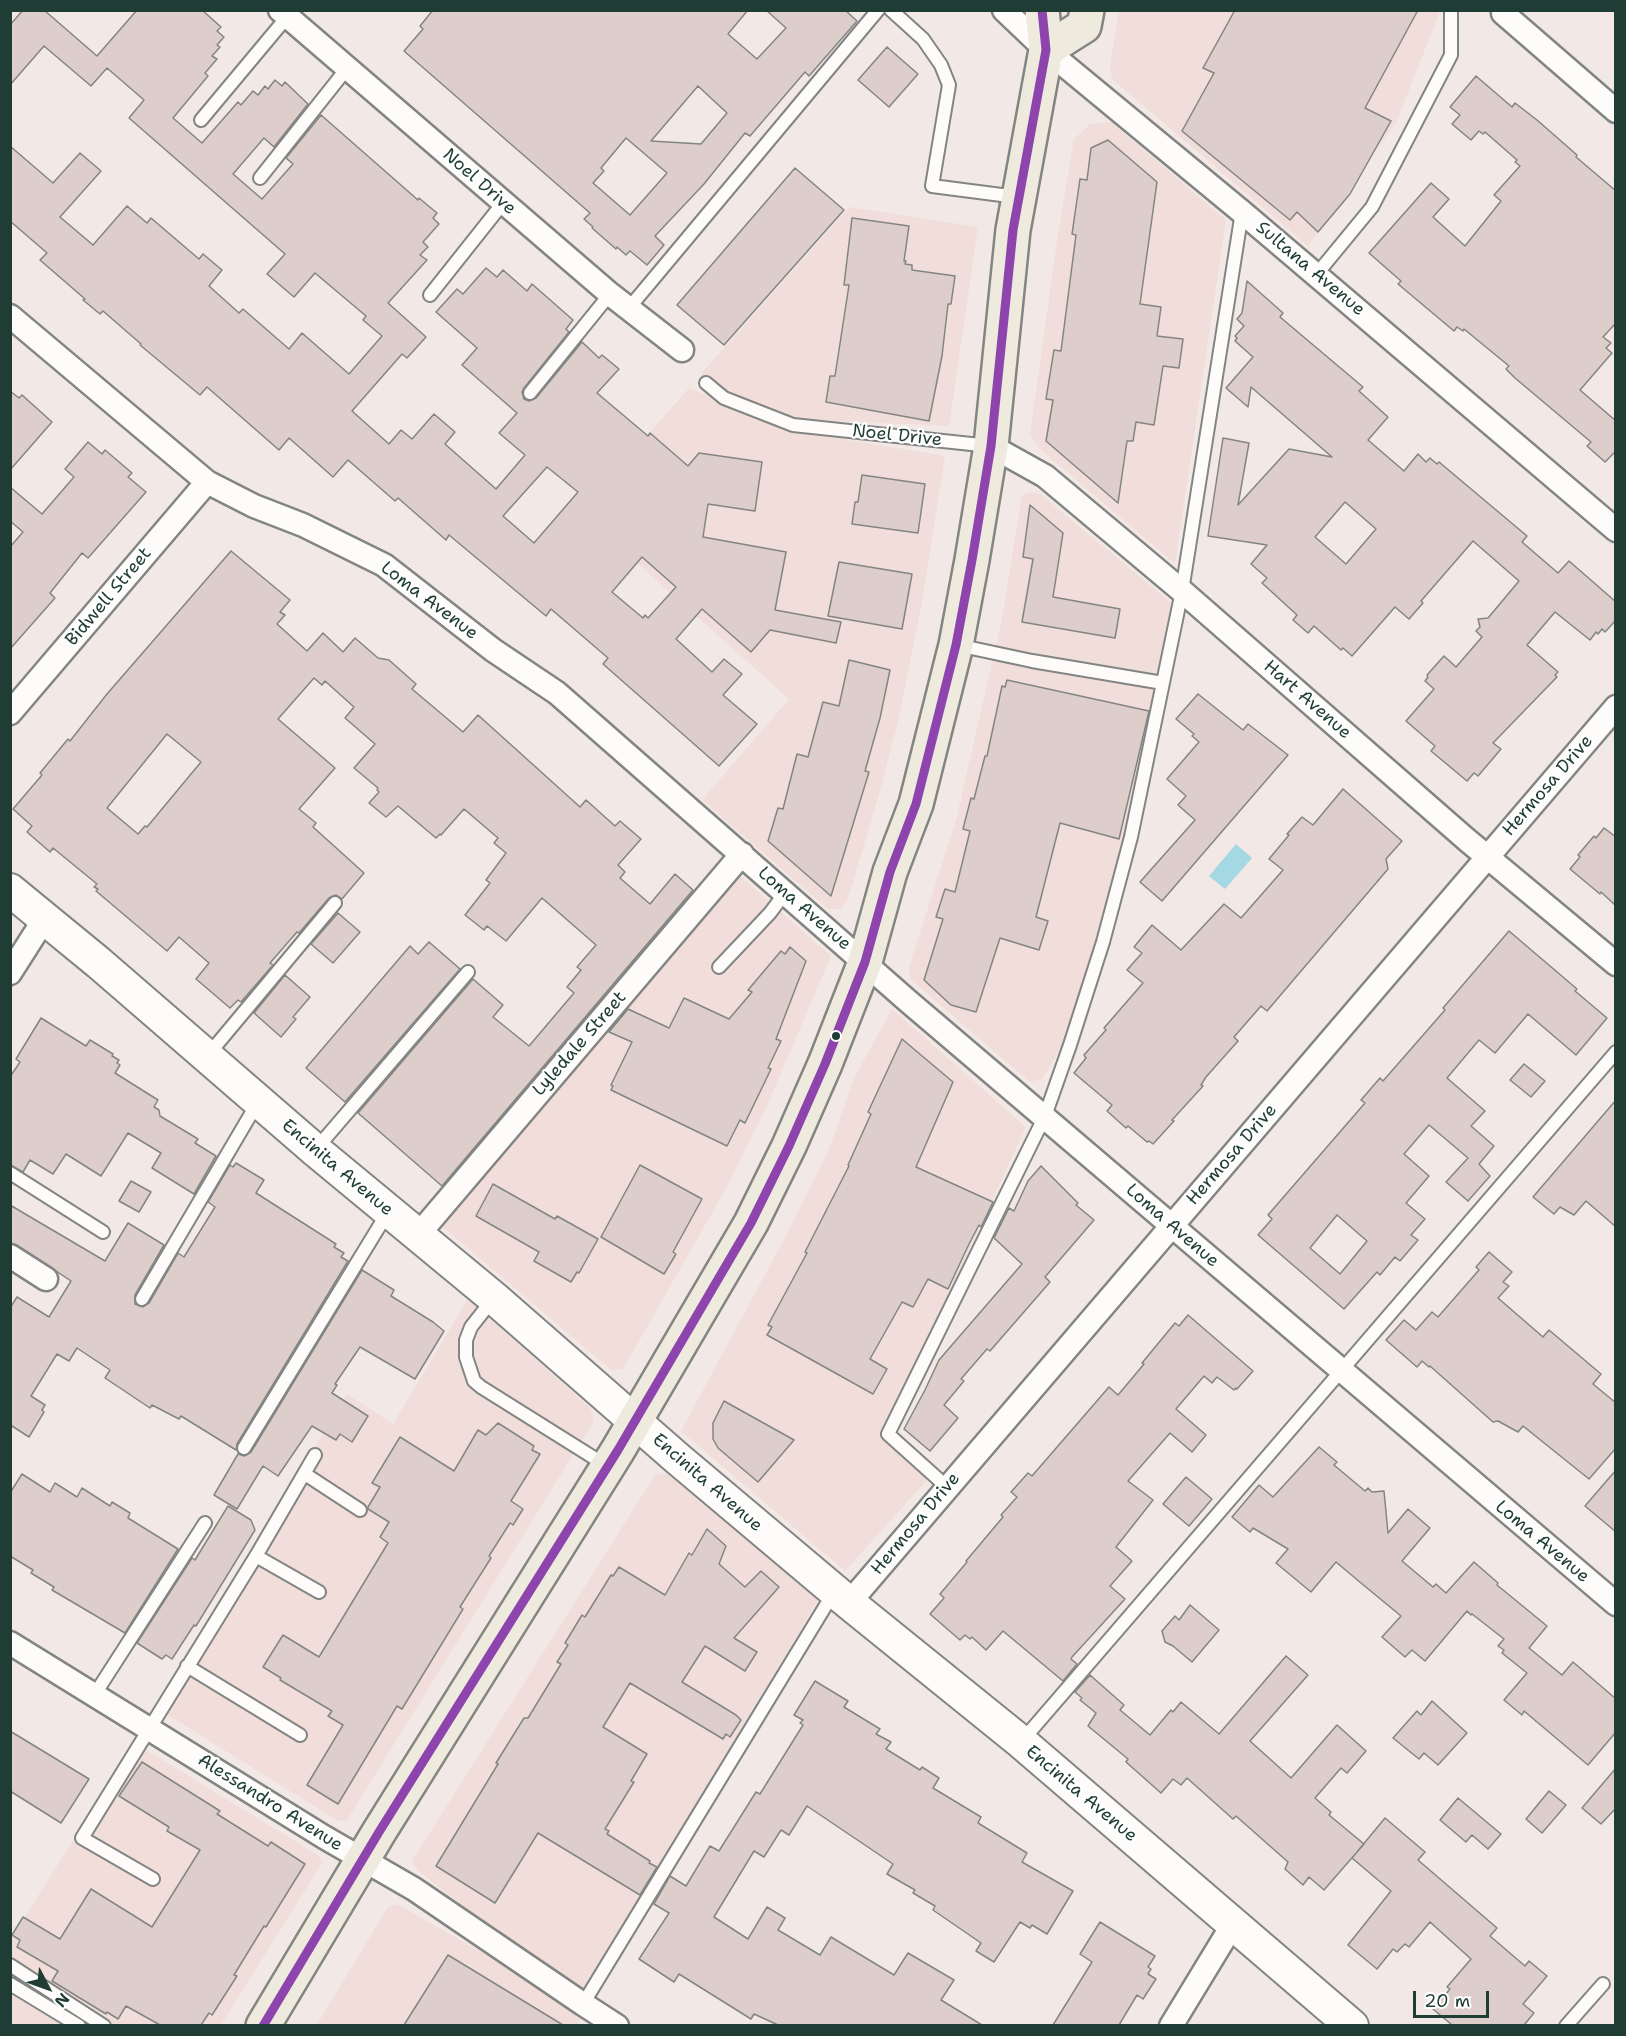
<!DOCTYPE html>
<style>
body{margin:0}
#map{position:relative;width:1626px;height:2036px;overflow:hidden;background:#f2e9e7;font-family:"Shantell Sans",sans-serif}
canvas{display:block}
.frame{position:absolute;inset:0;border:12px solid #1f3d34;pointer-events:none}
.north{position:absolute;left:18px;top:1958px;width:60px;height:60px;-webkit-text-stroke:4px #fff;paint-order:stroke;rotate:131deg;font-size:16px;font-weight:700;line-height:24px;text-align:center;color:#1f3d34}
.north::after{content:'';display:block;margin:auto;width:21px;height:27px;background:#1f3d34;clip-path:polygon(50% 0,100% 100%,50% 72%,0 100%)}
.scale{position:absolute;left:1413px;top:1991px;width:76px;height:27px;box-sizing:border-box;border:3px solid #1f3d34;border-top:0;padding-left:8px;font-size:18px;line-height:21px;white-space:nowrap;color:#1f3d34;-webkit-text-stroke:4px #fff;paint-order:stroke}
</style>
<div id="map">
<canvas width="1626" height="2036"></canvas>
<div class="frame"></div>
<div class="north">N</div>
<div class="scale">20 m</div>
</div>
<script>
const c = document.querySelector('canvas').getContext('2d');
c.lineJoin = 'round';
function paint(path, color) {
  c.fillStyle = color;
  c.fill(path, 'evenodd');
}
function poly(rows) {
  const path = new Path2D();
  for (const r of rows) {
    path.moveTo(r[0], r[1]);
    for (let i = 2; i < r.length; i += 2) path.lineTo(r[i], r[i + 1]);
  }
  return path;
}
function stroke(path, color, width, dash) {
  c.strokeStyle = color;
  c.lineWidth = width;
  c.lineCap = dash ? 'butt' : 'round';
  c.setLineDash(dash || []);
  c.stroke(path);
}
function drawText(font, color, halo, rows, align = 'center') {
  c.font = font + ' "Shantell Sans",sans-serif';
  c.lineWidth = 4.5;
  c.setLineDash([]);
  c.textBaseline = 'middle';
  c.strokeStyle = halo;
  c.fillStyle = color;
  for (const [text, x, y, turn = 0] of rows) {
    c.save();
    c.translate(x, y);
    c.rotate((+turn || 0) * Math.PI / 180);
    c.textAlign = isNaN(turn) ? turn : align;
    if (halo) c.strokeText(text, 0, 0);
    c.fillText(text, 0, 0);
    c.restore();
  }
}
paint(poly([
 [1119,11,1440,11,1397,121,1308,246,1112,79,1110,66],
 [1111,122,1226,220,1175,564,1041,450,1030,435,1057,241,1074,139,1090,124],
 [849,207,978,227,949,426,792,419,725,395,701,374],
 [689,388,794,431,945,456,922,602,898,722,879,794,848,899,841,909,828,909,702,800,789,699,580,512],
 [1031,492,1040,494,1174,605,1126,836,1067,1039,1042,1079,1030,1082,910,979,909,967,956,820,1002,619,1022,495],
 [737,873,831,956,769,1101,728,1185,623,1369,611,1370,438,1223],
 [892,1009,1026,1127,883,1437,928,1479,845,1571,681,1431,782,1243,829,1149,855,1076],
 [468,1299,591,1409,594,1421,347,1820,338,1821,155,1707,347,1394,393,1424],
 [667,1474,818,1600,580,1997,417,1870,412,1861,655,1475],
 [135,1743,319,1856,322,1863,221,2025,11,2025,10,1940],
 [397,1904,585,2011,577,2025,316,2026,388,1907]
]), '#f1ddd9');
paint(poly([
 [1236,844,1252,858,1225,889,1209,876]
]), '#a4d8e2');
const building = poly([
 [23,10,44,10,97,56,137,10,202,10,221,27,217,31,224,37,217,45,220,47,212,56,217,59,205,73,208,76,173,118,202,143,238,102,241,105,253,91,258,95,265,86,268,89,275,80,282,86,285,82,308,104,274,147,264,138,233,174,262,199,293,164,286,158,321,115,418,200,419,198,437,213,433,218,439,224,423,242,428,247,420,255,427,260,388,303,426,337,407,358,402,354,352,411,389,444,401,430,412,439,434,414,455,432,445,444,496,489,525,455,499,433,517,413,462,365,477,348,436,312,457,289,463,294,486,268,497,277,503,270,527,291,532,284,573,320,566,329,569,332,524,388,522,392,524,399,529,401,536,398,582,342,599,358,602,355,619,369,597,393,648,436,650,433,688,466,699,453,762,462,755,511,708,504,703,537,786,552,775,610,841,622,836,643,770,630,751,652,702,609,676,639,712,672,724,659,742,674,723,695,757,724,719,766,603,664,608,658,551,609,546,616,449,535,446,540,398,498,395,501,348,460,333,477,289,438,279,450,207,387,200,395,140,345,141,344,103,311,100,314,83,300,85,299,40,260,47,253,10,221,10,146,53,183,80,153,101,171,60,217,93,245,127,206,147,223,151,218,199,259,203,254,222,270,209,286,239,313,243,309,289,349,302,333,349,374,382,336,363,320,366,316,315,273,294,297,267,274,285,254,129,118,144,100,107,68,91,86,44,46,10,85,10,25,23,10],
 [547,467,578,492,534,543,503,516,547,467],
 [642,557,676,587,648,618,645,615,643,618,612,592,642,557],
 [433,10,748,10,728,34,757,59,786,28,766,10,845,10,857,21,809,76,805,72,750,136,745,133,704,184,655,236,664,245,647,265,630,251,626,255,617,247,616,249,592,228,593,227,584,219,590,213,404,51,423,29,420,26,433,10],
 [698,86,727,113,701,144,651,141,698,86],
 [626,138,667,173,630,215,593,183,604,171,601,168,626,138],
 [1235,10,1418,10,1365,108,1391,121,1350,194,1318,232,1297,212,1290,220,1182,131,1214,73,1203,68,1235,10],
 [887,47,918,74,889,107,858,80,887,47],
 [1476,76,1512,107,1515,103,1537,120,1577,155,1576,157,1616,191,1616,323,1603,337,1611,343,1606,348,1612,353,1580,390,1616,421,1616,451,1605,462,1587,446,1591,442,1515,378,1506,369,1509,366,1464,329,1463,331,1457,327,1454,331,1398,284,1401,281,1369,253,1431,183,1449,199,1433,217,1465,246,1501,201,1494,195,1520,166,1515,162,1517,160,1485,132,1483,134,1479,131,1471,140,1452,124,1460,115,1450,107,1476,76],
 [1108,140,1157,182,1140,304,1161,307,1157,336,1183,339,1179,368,1163,366,1154,425,1136,422,1133,441,1127,441,1118,503,1046,441,1053,400,1046,399,1054,350,1061,351,1076,235,1072,234,1080,179,1087,180,1091,148,1108,140],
 [795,168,844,210,724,345,677,305,795,168],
 [852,218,909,226,904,261,906,261,905,264,912,265,912,270,955,276,951,304,948,304,942,356,929,421,826,402,830,376,835,376,849,285,844,285,852,218],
 [1247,281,1283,313,1280,317,1363,387,1359,391,1388,417,1368,440,1404,471,1418,454,1426,462,1430,458,1437,464,1439,462,1527,536,1522,542,1558,573,1569,561,1616,602,1616,620,1605,632,1602,629,1598,634,1596,632,1590,640,1555,612,1527,645,1558,672,1555,675,1557,677,1493,743,1501,749,1478,776,1474,773,1467,781,1431,751,1435,746,1406,721,1434,689,1425,681,1428,677,1427,675,1444,656,1456,667,1482,637,1476,631,1480,627,1478,619,1488,618,1519,581,1473,541,1421,601,1423,603,1409,619,1395,607,1352,656,1343,648,1341,650,1314,626,1308,633,1293,620,1297,615,1262,583,1267,578,1251,564,1267,545,1208,536,1223,438,1249,443,1238,505,1289,449,1332,457,1251,387,1248,407,1226,388,1253,357,1235,341,1237,338,1235,336,1244,326,1237,319,1242,313,1247,281],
 [1345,502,1376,529,1346,564,1315,537,1345,502],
 [10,391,19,398,22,395,52,422,10,470,10,391],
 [88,442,102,454,105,450,132,473,128,477,146,492,88,558,82,553,50,593,55,598,10,649,10,547,23,532,10,521,10,487,42,514,74,477,65,469,88,442],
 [862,475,925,484,918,533,852,524,855,502,858,502,862,475],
 [1030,505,1063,533,1053,597,1120,609,1115,638,1022,622,1033,559,1023,557,1030,505],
 [231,551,290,600,280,612,285,615,277,624,307,651,323,633,343,652,355,638,378,658,389,660,416,684,412,689,463,732,478,715,580,807,586,800,615,826,620,821,641,839,618,865,625,872,620,878,650,904,675,874,693,890,442,1186,358,1113,473,979,503,1005,493,1017,529,1046,574,993,567,987,581,970,577,967,596,945,542,898,506,941,487,926,484,930,465,915,490,883,486,880,506,853,494,843,498,838,464,809,441,835,440,834,436,838,398,806,386,817,369,803,379,792,377,790,378,788,354,768,375,744,345,718,354,707,325,681,322,685,314,678,278,719,335,768,299,809,316,823,313,827,364,873,342,899,336,895,329,898,299,933,297,932,270,963,273,965,241,1002,238,1000,230,1008,196,979,209,963,179,937,167,951,96,891,98,889,94,887,97,884,53,848,50,852,27,832,32,826,13,809,42,775,40,773,68,739,70,741,107,694,231,551],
 [167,734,201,762,147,827,145,826,138,834,107,808,167,734],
 [839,562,912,574,902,629,828,616,839,562],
 [849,660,890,670,880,718,865,771,869,772,831,896,768,841,778,808,783,809,797,754,808,757,823,702,839,706,849,660],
 [1007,680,1149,711,1119,839,1060,823,1036,917,1048,921,1039,950,1000,938,976,1012,951,1005,924,980,943,919,936,917,945,889,955,892,970,831,963,829,971,798,974,799,985,756,987,756,1002,686,1005,687,1007,680],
 [1198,694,1243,730,1248,724,1288,755,1162,901,1140,882,1195,820,1178,805,1186,796,1167,779,1199,742,1192,736,1194,734,1176,719,1198,694],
 [1343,789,1402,841,1386,859,1388,869,1267,1011,1261,1006,1234,1037,1238,1041,1206,1077,1201,1085,1203,1086,1172,1120,1174,1121,1153,1144,1149,1141,1147,1142,1128,1126,1126,1128,1107,1111,1112,1105,1074,1073,1086,1058,1084,1055,1106,1030,1104,1028,1143,983,1127,970,1142,953,1134,947,1152,925,1181,950,1224,904,1241,918,1283,870,1269,859,1289,835,1287,834,1302,817,1313,825,1343,789],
 [1604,828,1616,837,1615,905,1601,892,1600,894,1570,869,1580,857,1578,855,1594,836,1596,838,1604,828],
 [338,913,360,932,333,963,311,944,338,913],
 [1509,931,1577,989,1575,991,1607,1018,1576,1055,1528,1014,1495,1053,1479,1040,1447,1078,1485,1111,1471,1126,1494,1146,1479,1164,1490,1176,1468,1201,1446,1182,1468,1158,1429,1125,1404,1154,1429,1176,1406,1203,1425,1219,1411,1235,1418,1240,1400,1261,1395,1257,1380,1275,1377,1272,1344,1309,1258,1235,1272,1219,1268,1215,1365,1103,1361,1100,1380,1078,1383,1081,1445,1010,1443,1008,1509,931],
 [1337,1215,1367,1241,1340,1274,1310,1248,1337,1215],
 [429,942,460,969,345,1102,306,1068,410,946,418,954,429,942],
 [790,947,806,961,776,1039,781,1041,768,1068,771,1069,745,1123,740,1120,727,1146,611,1090,613,1086,611,1085,632,1042,609,1032,628,1009,669,1028,684,998,729,1019,752,992,748,990,781,951,785,954,790,947],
 [285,975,310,997,293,1017,296,1019,281,1037,254,1013,285,975],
 [41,1018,86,1046,90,1040,113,1054,112,1056,119,1060,117,1063,120,1065,115,1073,158,1100,154,1107,159,1110,160,1116,198,1139,195,1143,216,1156,194,1194,152,1168,161,1153,128,1133,101,1176,66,1154,53,1174,30,1160,23,1172,10,1165,10,1077,20,1062,16,1059,41,1018],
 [902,1039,953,1082,916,1167,993,1202,981,1227,979,1225,969,1244,948,1289,928,1279,913,1307,902,1302,870,1359,887,1369,873,1394,767,1335,772,1327,768,1325,807,1253,805,1252,849,1166,848,1165,871,1114,868,1112,902,1039],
 [1524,1064,1545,1081,1531,1097,1510,1080,1524,1064],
 [1616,1100,1616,1227,1586,1201,1574,1215,1560,1207,1554,1214,1533,1197,1616,1100],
 [236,1163,264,1180,256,1193,336,1244,334,1247,344,1253,341,1257,348,1261,237,1444,236,1450,181,1416,179,1419,152,1405,150,1408,105,1378,110,1370,77,1348,69,1361,57,1354,31,1396,45,1405,42,1410,44,1412,29,1437,12,1426,10,1428,10,1308,17,1297,49,1317,71,1281,17,1245,10,1243,10,1205,105,1261,128,1223,164,1245,135,1295,135,1304,143,1307,149,1303,178,1253,184,1257,215,1207,208,1202,230,1165,233,1167,236,1163],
 [640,1165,702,1199,673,1252,676,1254,664,1274,601,1237,640,1165],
 [1041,1166,1078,1203,1076,1205,1094,1220,1045,1277,1050,1282,990,1351,987,1349,961,1379,964,1381,944,1405,958,1418,930,1451,904,1429,925,1390,939,1360,1022,1264,994,1238,1009,1208,1014,1211,1028,1181,1041,1166],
 [131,1181,151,1192,139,1212,119,1201,131,1181],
 [493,1184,555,1219,557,1216,598,1239,579,1273,577,1272,571,1282,534,1261,539,1252,476,1216,493,1184],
 [1489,1252,1512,1272,1503,1282,1509,1286,1498,1298,1543,1337,1549,1330,1601,1374,1593,1384,1616,1403,1616,1448,1589,1479,1523,1426,1518,1432,1498,1421,1493,1422,1430,1366,1429,1367,1422,1361,1417,1367,1386,1340,1404,1320,1416,1330,1432,1312,1438,1317,1479,1270,1476,1267,1489,1252],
 [362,1270,394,1290,391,1296,433,1322,444,1331,415,1379,360,1347,335,1384,337,1385,332,1393,368,1416,352,1442,340,1434,336,1440,312,1426,278,1476,263,1466,237,1509,214,1495,238,1454,244,1456,251,1452,362,1270],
 [1188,1315,1253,1371,1237,1389,1236,1388,1234,1390,1217,1377,1212,1383,1204,1376,1176,1409,1206,1435,1192,1452,1170,1433,1128,1481,1153,1500,1116,1547,1132,1561,1110,1586,1125,1599,1072,1657,1071,1659,1077,1664,1063,1681,1003,1631,986,1650,972,1637,970,1639,965,1635,960,1640,930,1614,944,1598,940,1594,967,1562,966,1561,1003,1517,1001,1515,1017,1497,1011,1492,1028,1473,1032,1476,1109,1387,1118,1395,1144,1364,1142,1363,1175,1323,1179,1326,1188,1315],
 [724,1401,794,1440,758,1482,718,1448,713,1439,713,1423,724,1401],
 [498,1423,534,1446,532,1450,540,1454,511,1501,523,1509,513,1525,510,1523,489,1556,491,1558,460,1607,463,1609,402,1709,397,1706,338,1804,307,1785,343,1725,328,1716,332,1711,280,1680,281,1678,263,1667,283,1635,319,1657,388,1543,380,1537,389,1522,368,1509,368,1507,380,1487,372,1483,400,1437,454,1471,478,1430,486,1435,498,1423],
 [1319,1447,1337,1462,1334,1465,1365,1491,1368,1488,1372,1492,1384,1491,1388,1533,1408,1509,1430,1528,1402,1561,1433,1587,1436,1584,1446,1593,1474,1562,1498,1583,1497,1585,1547,1626,1529,1648,1562,1675,1573,1662,1616,1699,1616,1732,1588,1765,1524,1711,1522,1715,1504,1700,1527,1673,1502,1653,1504,1650,1498,1646,1504,1639,1472,1614,1471,1615,1467,1611,1425,1661,1412,1650,1405,1657,1382,1637,1401,1616,1361,1583,1336,1562,1311,1592,1276,1563,1288,1549,1253,1528,1250,1532,1232,1517,1259,1485,1273,1497,1319,1447],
 [1616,1470,1616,1532,1585,1506,1616,1470],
 [22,1474,50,1492,55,1483,77,1497,82,1488,110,1506,112,1502,130,1513,128,1518,178,1549,125,1633,52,1590,54,1587,31,1573,33,1570,10,1556,10,1493,22,1474],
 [1186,1477,1212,1499,1189,1526,1163,1504,1186,1477],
 [228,1506,251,1520,255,1530,196,1626,194,1625,172,1659,166,1655,162,1659,137,1643,192,1558,195,1560,228,1506],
 [707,1529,726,1546,719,1564,745,1587,761,1571,779,1587,734,1638,757,1652,745,1671,705,1646,682,1682,736,1715,741,1720,730,1737,726,1734,723,1739,630,1683,603,1727,647,1754,631,1781,634,1782,605,1829,609,1831,607,1834,650,1861,649,1863,657,1867,640,1895,538,1833,495,1903,436,1866,498,1764,496,1763,524,1718,528,1718,561,1664,557,1662,568,1645,565,1643,582,1615,585,1617,611,1575,613,1576,619,1567,665,1595,689,1553,692,1555,707,1529],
 [1190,1605,1219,1630,1192,1662,1173,1646,1165,1642,1162,1631,1175,1616,1179,1620,1190,1605],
 [1286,1656,1308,1675,1250,1741,1291,1778,1337,1725,1366,1751,1347,1773,1341,1768,1315,1798,1331,1812,1329,1815,1364,1844,1324,1890,1309,1877,1303,1885,1285,1869,1288,1862,1236,1816,1233,1819,1187,1778,1181,1785,1173,1779,1161,1793,1126,1762,1128,1759,1088,1726,1096,1713,1080,1700,1082,1698,1075,1692,1090,1675,1124,1705,1120,1710,1150,1735,1171,1710,1173,1712,1181,1702,1219,1734,1286,1656],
 [815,1681,848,1701,844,1707,880,1729,876,1734,891,1742,886,1749,920,1770,922,1767,939,1778,933,1788,981,1817,978,1823,1027,1853,1022,1862,1073,1891,1047,1934,1032,1925,1030,1928,1020,1922,994,1962,976,1951,981,1943,933,1910,935,1906,913,1893,915,1890,887,1874,893,1864,807,1806,789,1835,781,1830,764,1857,754,1851,714,1917,748,1939,767,1907,785,1918,778,1930,820,1955,831,1937,894,1975,908,1953,954,1980,941,2000,982,2025,778,2025,754,2014,751,2019,679,1974,674,1982,639,1959,669,1913,654,1904,670,1876,686,1886,710,1846,719,1851,756,1792,760,1794,803,1725,800,1723,803,1720,794,1715,815,1681],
 [1432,1701,1467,1733,1438,1765,1424,1753,1419,1759,1393,1738,1417,1711,1421,1715,1432,1701],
 [10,1731,89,1779,61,1823,10,1791,10,1731],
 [142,1762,220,1811,217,1814,268,1846,271,1842,305,1864,266,1927,264,1926,234,1975,237,1976,212,2015,209,2013,201,2025,160,2025,126,2006,118,2019,107,2012,106,2014,52,1981,58,1971,17,1947,20,1940,12,1935,23,1917,60,1939,91,1889,152,1927,200,1850,167,1831,169,1827,119,1796,142,1762],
 [1616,1768,1616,1808,1601,1824,1582,1808,1616,1768],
 [1549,1791,1566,1805,1542,1833,1526,1819,1549,1791],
 [1458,1798,1501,1834,1488,1849,1472,1835,1466,1842,1440,1820,1458,1798],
 [1385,1818,1425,1852,1418,1860,1497,1928,1490,1936,1525,1966,1529,1961,1547,1976,1523,2004,1534,2013,1524,2025,1452,2025,1433,2009,1450,1989,1447,1987,1471,1959,1430,1922,1409,1947,1405,1944,1397,1952,1393,1949,1377,1969,1348,1945,1391,1891,1352,1858,1385,1818],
 [1100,1922,1155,1956,1148,1967,1151,1969,1148,1974,1156,1979,1143,1999,1137,1995,1119,2025,1053,2025,1092,1962,1080,1954,1100,1922],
 [448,1955,563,2025,404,2025,448,1955]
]);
paint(building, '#ddcecb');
stroke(building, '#838582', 1.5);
const lane = poly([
 [891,10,923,39,941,65,949,85,932,186,1017,197],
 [201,120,287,17],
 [260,178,348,67],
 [1316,275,1372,207,1451,55,1451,10],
 [430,295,503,203],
 [629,308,878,10],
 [706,383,724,398,793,425,990,446],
 [530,393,610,294],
 [957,645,1032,661,1163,683],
 [719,967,770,913,785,893],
 [208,1055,335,903],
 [316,1149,468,972],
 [10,1173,103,1232],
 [142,1299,258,1102],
 [493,1299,471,1327,466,1340,466,1357,474,1381,481,1387,607,1466],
 [244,1448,388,1212],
 [305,1474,360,1510],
 [947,1487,888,1434,1045,1116,1070,1045,1103,942,1131,837,1182,591,1242,212],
 [256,1556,319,1592],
 [187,1666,300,1735],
 [95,1694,205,1523],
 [1021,1742,1616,1052],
 [153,1879,82,1838,256,1556,315,1455],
 [10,1965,104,2026],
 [10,1984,79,2026],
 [583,2004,834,1592],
 [1566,2026,1603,1984]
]);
const street = poly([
 [280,10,610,294,682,350],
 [1004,10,1046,50,1242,212,1616,530],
 [1503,13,1616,111],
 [10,316,207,482,254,506,303,525,384,565,493,650,557,693,909,1002,1616,1604],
 [991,446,1045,476,1182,591,1467,840,1616,964],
 [10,713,207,482],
 [10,973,45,918],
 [418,1235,742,854],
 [10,1256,46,1279],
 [849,1603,1616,707],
 [10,1643,324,1837,414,1889,583,2004,617,2026],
 [1171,2026,1233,1924]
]);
const secondary = poly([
 [10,890,99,963,315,1150,494,1298,678,1459,849,1603,1021,1742,1352,2026]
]);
const primary = poly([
 [1046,50,1084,26,1087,10],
 [263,2026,379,1832,618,1450,751,1223,789,1146,825,1064,865,962,890,872,916,804,956,645,972,560,991,446,1013,230,1046,50,1042,10]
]);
stroke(lane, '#838582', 16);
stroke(street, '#838582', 27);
stroke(secondary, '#838582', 36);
stroke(primary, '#838582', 38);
stroke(lane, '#fdfcfb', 12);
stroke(street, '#fdfcfb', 22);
stroke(secondary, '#fdfcfb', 32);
stroke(primary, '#efeade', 33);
stroke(poly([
 [263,2026,379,1832,618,1450,751,1223,789,1146,825,1064,865,962,890,872,916,804,956,645,972,560,991,446,1013,230,1046,50,1042,10]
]), '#8e44ad', 9);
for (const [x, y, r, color] of [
 [836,1036,5,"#1f3d34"]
]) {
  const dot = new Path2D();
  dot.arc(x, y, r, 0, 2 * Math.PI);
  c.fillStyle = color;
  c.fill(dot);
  stroke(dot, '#fff', 2);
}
drawText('18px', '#1f3d34', '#fff', [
 ["Noel Drive",479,182,41],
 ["Sultana Avenue",1310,269,40],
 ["Noel Drive",897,436,6],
 ["Bidwell Street",109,597,-50],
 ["Loma Avenue",429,601,37],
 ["Hart Avenue",1307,700,41],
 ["Hermosa Drive",1548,786,-49],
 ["Loma Avenue",804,909,41],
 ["Lyledale Street",580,1044,-49],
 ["Hermosa Drive",1232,1155,-49],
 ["Encinita Avenue",337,1168,40],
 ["Loma Avenue",1172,1226,41],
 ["Encinita Avenue",707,1483,41],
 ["Hermosa Drive",916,1524,-50],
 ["Loma Avenue",1542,1542,40],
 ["Encinita Avenue",1081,1794,40],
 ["Alessandro Avenue",270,1803,32]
]);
</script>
